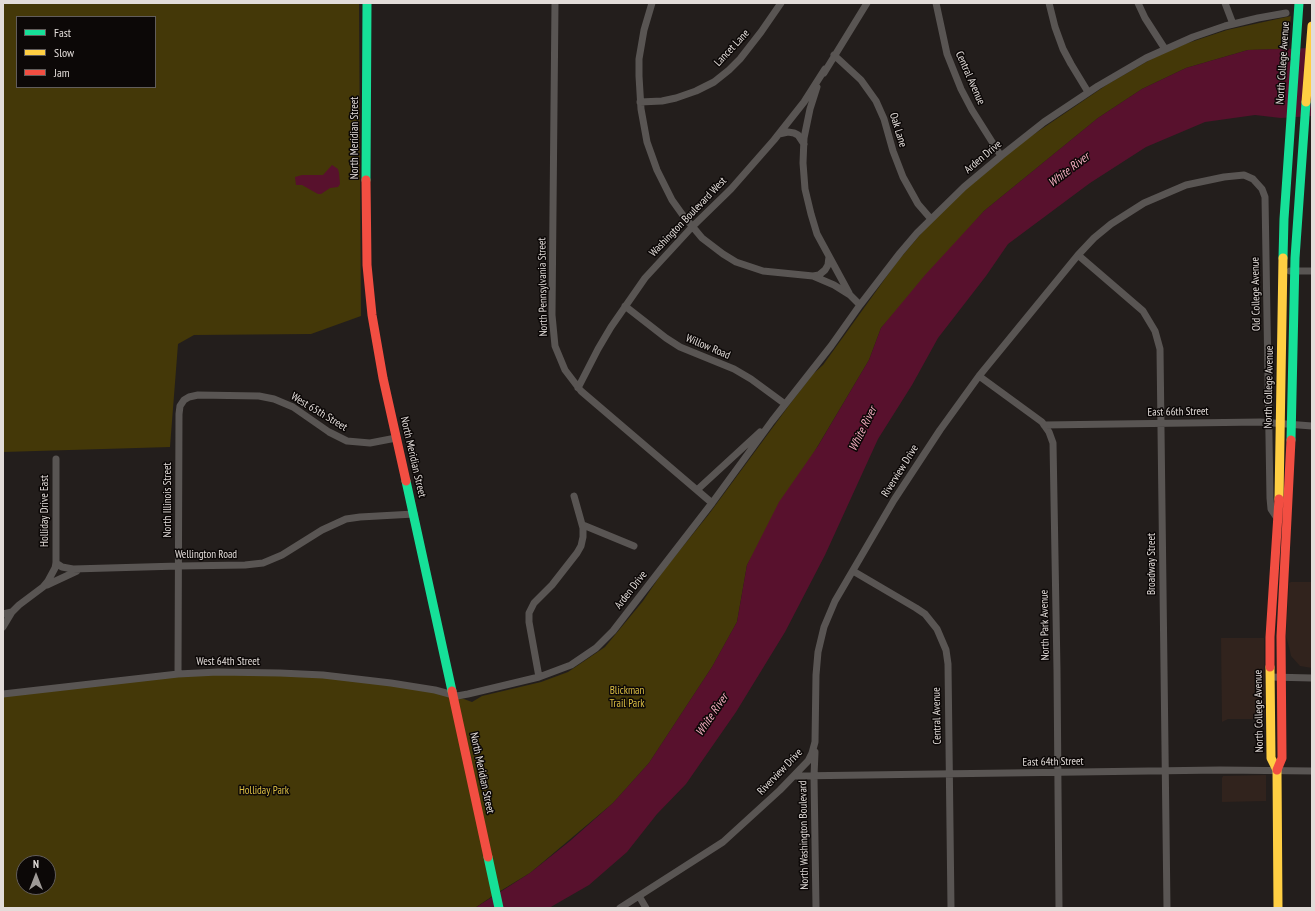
<!DOCTYPE html>
<style>
body{margin:0}
#map{position:relative;width:1315px;height:911px;overflow:hidden;background:#231e1c;font-family:"PT Sans Narrow",sans-serif}
canvas{display:block}
.frame{position:absolute;inset:0;border:4px solid #e2dcd9;pointer-events:none}
.legend{position:absolute;left:16px;top:16px;width:140px;height:72px;box-sizing:border-box;background:#0c0807;border:1px solid #625d5b;margin:0;padding:5px 7px;list-style:none;font-size:12px;color:#e2dcd9}
.legend li{display:flex;align-items:center;gap:8px;height:20px}
.legend b{width:20px;border:1px solid #625d5b}
.north{position:absolute;left:16px;top:855px;width:40px;height:40px;box-sizing:border-box;background:#0c0807;border:1px solid #625d5b;border-radius:50%;rotate:0deg;font-size:11px;font-weight:700;line-height:16px;text-align:center;color:#e2dcd9}
.north::after{content:'';display:block;margin:auto;width:14px;height:18px;background:#9f9a97;clip-path:polygon(50% 0,100% 100%,50% 72%,0 100%)}
</style>
<div id="map">
<canvas width="1315" height="911"></canvas>
<div class="frame"></div>
<ul class="legend">
<li><b style="height:5px;background:#16e098"></b>Fast</li>
<li><b style="height:5px;background:#ffcf43"></b>Slow</li>
<li><b style="height:5px;background:#f24e42"></b>Jam</li>
</ul>
<div class="north">N</div>
</div>
<script>
const c = document.querySelector('canvas').getContext('2d');
c.lineJoin = 'round';
function paint(path, color) {
  c.fillStyle = color;
  c.fill(path, 'evenodd');
}
function poly(rows) {
  const path = new Path2D();
  for (const r of rows) {
    path.moveTo(r[0], r[1]);
    for (let i = 2; i < r.length; i += 2) path.lineTo(r[i], r[i + 1]);
  }
  return path;
}
function stroke(path, color, width, dash) {
  c.strokeStyle = color;
  c.lineWidth = width;
  c.lineCap = dash ? 'butt' : 'round';
  c.setLineDash(dash || []);
  c.stroke(path);
}
function drawText(font, color, halo, rows, align = 'center') {
  c.font = font + ' "PT Sans Narrow",sans-serif';
  c.lineWidth = 3;
  c.setLineDash([]);
  c.textBaseline = 'middle';
  c.strokeStyle = halo;
  c.fillStyle = color;
  for (const [text, x, y, turn = 0] of rows) {
    c.save();
    c.translate(x, y);
    c.rotate((+turn || 0) * Math.PI / 180);
    c.textAlign = isNaN(turn) ? turn : align;
    if (halo) c.strokeText(text, 0, 0);
    c.fillText(text, 0, 0);
    c.restore();
  }
}
paint(poly([
 [1291,582,1312,582,1312,668,1300,666,1291,656,1290,651,1286,636,1289,583],
 [1221,638,1264,638,1265,717,1258,717,1257,719,1228,719,1222,722],
 [1266,775,1266,801,1222,802,1222,778,1223,776]
]), '#31231d');
paint(poly([
 [3,3,359,3,361,316,311,334,194,335,178,344,170,447,3,452],
 [17,17,155,17,155,87,17,87],
 [1291,16,1287,49,1248,50,1186,68,1142,89,1098,118,984,211,881,328,869,360,747,565,737,622,712,667,649,763,613,803,530,873,497,893,475,908,3,908,3,694,178,674,280,673,391,683,453,695,472,702,482,696,541,682,568,672,605,647,643,601,664,570,709,514,790,404,813,374,823,365,897,262,925,229,957,197,1018,145,1108,84,1155,57,1185,44,1227,30],
 [24,863,48,863,48,887,24,887]
]), '#443808');
paint(poly([
 [1312,48,1312,116,1281,118,1255,115,1205,122,1146,147,1090,183,1008,244,986,276,938,338,912,385,878,439,825,555,785,632,736,712,686,784,657,814,627,852,589,885,549,908,475,908,530,873,570,841,613,803,649,763,712,667,737,622,747,565,779,502,818,446,869,360,881,328,925,275,984,211,1098,118,1142,89,1186,68,1248,50],
 [332,165,338,169,339,173,340,184,338,187,330,188,321,194,318,194,302,185,296,185,295,177,302,175,323,175]
]), '#58112d');
stroke(poly([
 [555,3,552,315,555,346,565,370,581,391,712,503],
 [652,3,644,30,639,59,639,76,641,109,647,142,657,170,672,200,682,214,702,238,723,254,736,262,763,271,813,276,834,285,850,295,860,305],
 [936,3,947,54,961,89,972,110,1001,156],
 [1049,3,1055,27,1063,49,1071,64,1088,92],
 [1138,3,1145,18,1165,49],
 [1225,3,1233,24],
 [834,55,861,80,876,101,884,119,893,151,903,177,918,204,931,219],
 [824,73,867,3],
 [817,87,810,109,804,138,803,163,805,189,811,214,817,234,849,293],
 [640,102,662,101,676,98,696,91,714,82,729,70,740,59,761,32,781,3],
 [779,134,788,132,794,133,798,135,804,144],
 [1078,255,1143,311,1155,331,1160,349,1167,908],
 [1290,271,1312,271],
 [813,276,819,275,825,270,828,265,829,257],
 [625,306,666,338,680,347,734,369,751,379,785,404],
 [979,376,1042,422,1049,432,1053,443,1057,670,1059,908],
 [578,388,598,349,611,327,645,278,692,227,731,189,774,140,804,102,825,69],
 [1044,425,1260,422,1312,426],
 [697,490,760,432],
 [583,525,634,546],
 [56,563,62,567,73,569,179,566,245,565,263,563,282,555,322,530,346,519,360,517,414,514],
 [853,571,916,608,925,614,937,629,946,650,948,664,951,908],
 [47,585,77,571],
 [3,614,12,612,19,605,43,587,48,581,55,568,56,563,56,459],
 [3,627,12,612],
 [178,674,179,414,180,406,184,400,189,397,198,395,259,396,274,399,293,407,329,432,347,441,370,443,396,438],
 [539,677,529,622,529,613,534,603,552,585,577,553,581,546,583,537,583,528,574,496],
 [1270,677,1312,678],
 [3,694,178,674,218,672,280,673,323,675,391,683,435,690,457,696,468,694,539,677,571,665,596,648,613,631,712,503,772,421,831,346,860,305,900,253,917,233,964,187,1001,156,1044,122,1098,86,1146,58,1193,37,1225,26,1258,18,1286,13],
 [815,752,814,776,816,908],
 [794,776,1220,770,1312,771],
 [639,896,646,908],
 [620,908,723,842,780,790,808,761,812,753,815,742,816,675,818,652,824,627,835,601,894,500,940,430,979,376,1078,255,1094,238,1111,224,1144,203,1186,185,1224,177,1244,175,1253,179,1262,189,1265,197,1270,498,1271,509,1277,518]
]), '#595553', 7);
stroke(poly([
 [366,180,367,3],
 [1283,258,1284,219,1299,3],
 [1291,440,1295,258,1306,102],
 [406,481,452,691],
 [488,857,499,908]
]), '#16e098', 9);
stroke(poly([
 [1306,102,1312,26],
 [1279,499,1283,258],
 [1270,667,1271,758,1277,770,1278,908]
]), '#ffcf43', 9);
stroke(poly([
 [366,180,367,265,372,315,383,378,406,481],
 [1270,667,1270,637,1279,499],
 [452,691,488,857],
 [1277,770,1282,758,1281,636,1291,440]
]), '#f24e42', 9);
drawText('11px', '#e2dcd9', '#0c0807', [
 ["Lancet Lane",732,48,-47],
 ["North College Avenue",1283,63,-86],
 ["Central Avenue",970,78,66],
 ["Oak Lane",898,130,73],
 ["North Meridian Street",355,138,-90],
 ["Arden Drive",983,157,-40],
 ["Washington Boulevard West",688,217,-46],
 ["North Pennsylvania Street",543,287,-91],
 ["Old College Avenue",1256,294,-91],
 ["Willow Road",708,347,23],
 ["North College Avenue",1269,387,-89],
 ["West 65th Street",319,412,31],
 ["East 66th Street",1178,412,-1],
 ["North Meridian Street",413,457,77],
 ["Riverview Drive",900,471,-58],
 ["North Illinois Street",168,500,-90],
 ["Holliday Drive East",45,511,-90],
 ["Wellington Road",206,555],
 ["Broadway Street",1152,564,-90],
 ["Arden Drive",631,590,-52],
 ["North Park Avenue",1045,625,-91],
 ["West 64th Street",228,662],
 ["North College Avenue",1259,711,-91],
 ["Central Avenue",937,716,-91],
 ["East 64th Street",1053,762,-1],
 ["Riverview Drive",780,772,-46],
 ["North Meridian Street",482,773,78],
 ["North Washington Boulevard",804,835,-91]
]);
drawText('11px', '#ddbf44', '#0c0807', [
 ["Blickman",627,691],
 ["Trail Park",627,704],
 ["Holliday Park",264,791]
]);
drawText('italic 12px', '#f3adbf', '#0c0807', [
 ["White River",1069,170,-37],
 ["White River",863,429,-64],
 ["White River",712,715,-56]
]);
</script>
